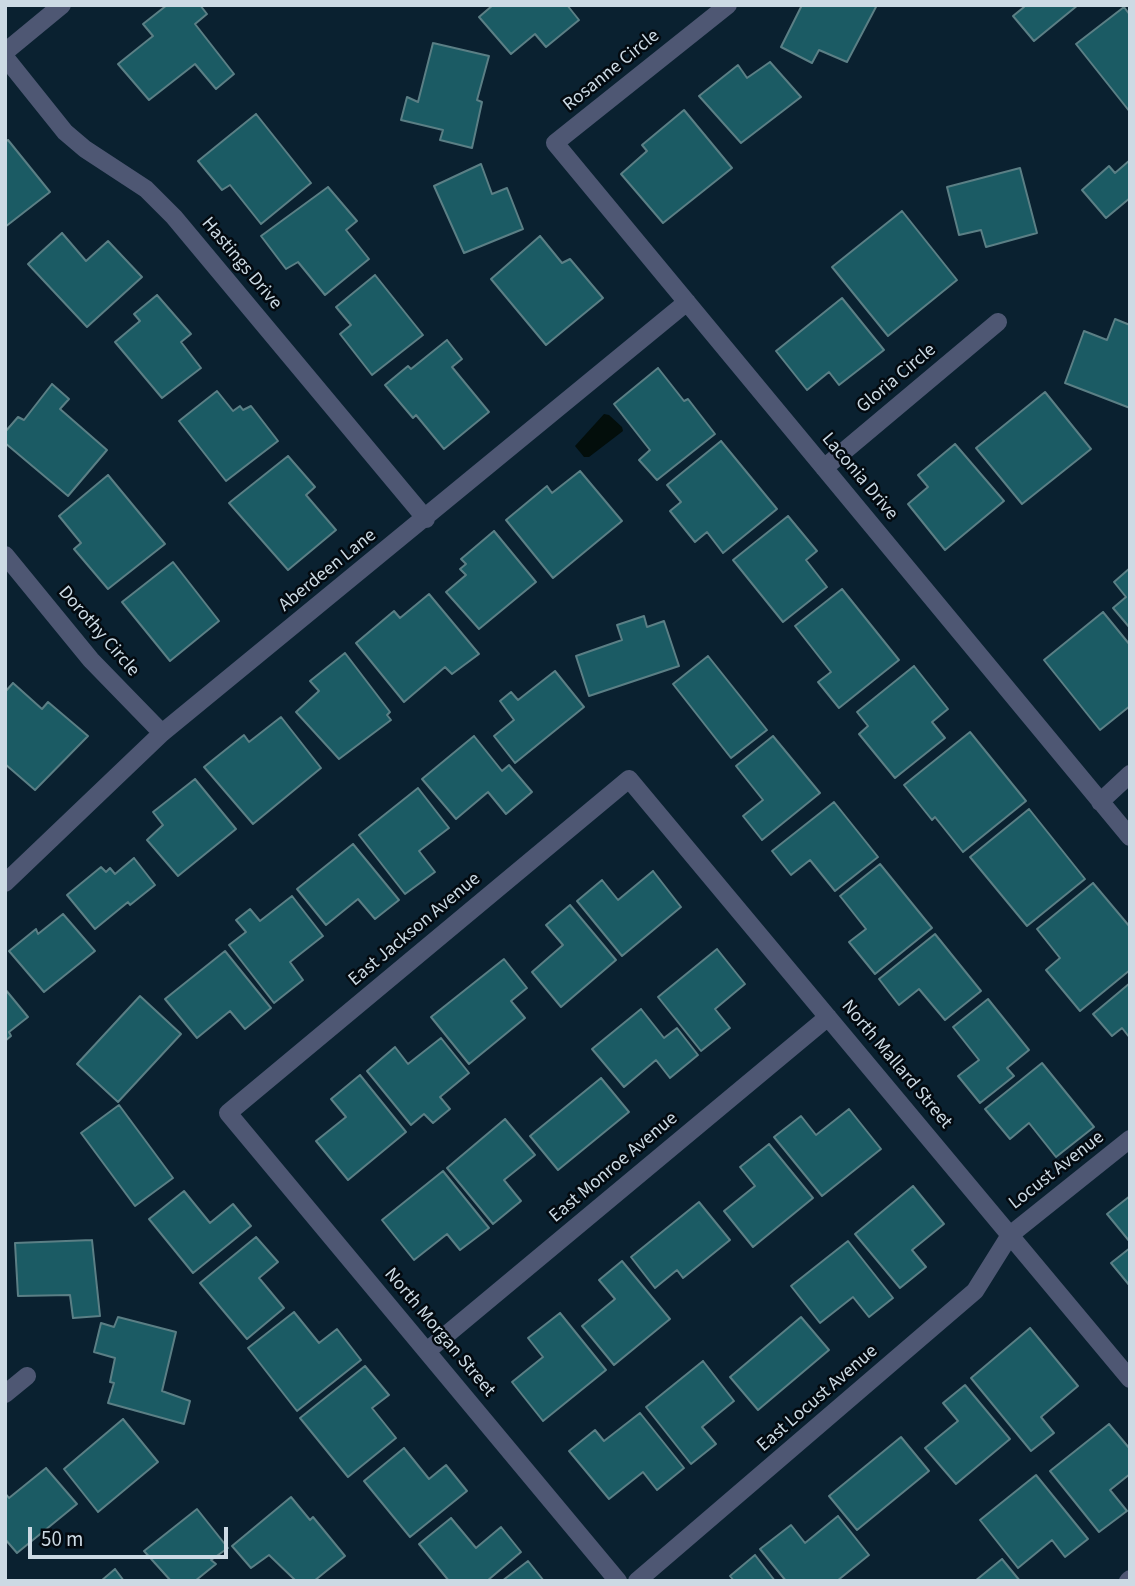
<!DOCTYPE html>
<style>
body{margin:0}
#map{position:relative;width:1135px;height:1586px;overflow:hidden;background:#0a2130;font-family:"Source Sans 3",sans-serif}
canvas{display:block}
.frame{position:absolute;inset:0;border:7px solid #ccdae4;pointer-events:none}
.scale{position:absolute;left:28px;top:1527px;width:200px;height:32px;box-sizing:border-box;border:4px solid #ccdae4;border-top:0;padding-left:9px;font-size:21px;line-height:24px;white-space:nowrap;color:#ccdae4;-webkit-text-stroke:5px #030a10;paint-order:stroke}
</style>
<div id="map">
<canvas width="1135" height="1586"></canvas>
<div class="frame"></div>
<div class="scale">50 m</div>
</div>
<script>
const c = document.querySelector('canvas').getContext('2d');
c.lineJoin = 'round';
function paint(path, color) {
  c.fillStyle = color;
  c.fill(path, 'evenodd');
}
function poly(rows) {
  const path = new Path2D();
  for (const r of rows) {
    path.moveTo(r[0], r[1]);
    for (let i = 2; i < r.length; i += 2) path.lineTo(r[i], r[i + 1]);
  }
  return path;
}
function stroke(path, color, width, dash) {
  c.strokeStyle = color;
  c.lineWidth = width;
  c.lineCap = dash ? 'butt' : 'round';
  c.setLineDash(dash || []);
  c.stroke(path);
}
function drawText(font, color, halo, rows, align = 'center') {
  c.font = font + ' "Source Sans 3",sans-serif';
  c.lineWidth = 5;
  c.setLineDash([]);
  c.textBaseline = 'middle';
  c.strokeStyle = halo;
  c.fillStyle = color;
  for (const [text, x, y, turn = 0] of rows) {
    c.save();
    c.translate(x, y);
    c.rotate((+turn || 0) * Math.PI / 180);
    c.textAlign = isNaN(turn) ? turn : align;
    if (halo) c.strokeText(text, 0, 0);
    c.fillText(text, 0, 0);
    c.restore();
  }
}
paint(poly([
 [604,414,609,415,622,427,623,431,589,457,584,457,575,446]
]), '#030e0b');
const building = poly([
 [167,5,200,5,207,14,195,24,234,74,216,89,195,64,149,100,118,64,153,36,143,24,167,5],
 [493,5,567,5,579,20,546,47,535,34,511,54,479,17,493,5],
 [802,5,877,5,847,62,819,50,812,63,781,47,802,5],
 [1023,5,1078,5,1034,41,1013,16,1024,7,1023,5],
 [1124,7,1130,15,1130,112,1076,44,1124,7],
 [433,43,489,56,477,100,482,102,472,148,440,140,443,130,401,120,407,97,418,102,433,43],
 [770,62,801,97,741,143,699,96,738,65,747,78,770,62],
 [684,110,732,168,663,223,621,174,647,151,642,145,684,110],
 [256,114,311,183,261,224,230,185,222,190,198,161,256,114],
 [8,140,50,192,5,227,5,142,8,140],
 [1130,160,1130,198,1106,218,1082,190,1109,166,1115,173,1130,160],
 [481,164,492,194,507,188,523,229,464,253,434,186,481,164],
 [1020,168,1037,233,986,247,981,230,959,235,947,187,1020,168],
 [328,187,357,221,346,230,369,259,325,295,298,262,286,269,261,236,328,187],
 [902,211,957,280,888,336,832,267,902,211],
 [62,233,86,261,108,241,142,277,87,327,28,264,62,233],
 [540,236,562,263,570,259,603,298,546,345,491,279,540,236],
 [375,275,423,335,372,375,340,334,351,325,336,307,375,275],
 [157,295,191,334,181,342,201,368,162,398,115,342,140,321,134,314,157,295],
 [842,298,884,350,839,385,829,372,807,390,776,351,842,298],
 [1115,319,1130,325,1130,408,1065,383,1084,331,1107,340,1115,319],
 [447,340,462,359,452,367,489,412,444,449,416,415,413,418,385,385,408,366,411,369,447,340],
 [658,368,684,401,688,399,715,434,657,480,639,460,650,450,614,404,658,368],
 [52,384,69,399,60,409,107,450,68,496,5,443,5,432,18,417,24,420,52,384],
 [217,391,233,411,240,406,243,410,251,406,278,441,226,481,179,421,217,391],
 [1045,392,1091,449,1022,504,976,448,1045,392],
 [721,441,777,509,723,553,707,532,695,542,670,511,681,502,667,485,721,441],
 [955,444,1004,501,945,550,908,504,928,487,918,475,955,444],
 [288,456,315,487,306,495,336,530,288,570,229,503,288,456],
 [580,471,622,521,553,578,506,520,547,486,552,493,580,471],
 [108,475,165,544,108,589,74,549,81,543,59,516,108,475],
 [788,516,817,551,806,560,827,587,783,622,733,560,788,516],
 [494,531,536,582,479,629,446,592,466,575,460,569,466,564,461,559,494,531],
 [173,562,219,621,170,661,122,602,173,562],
 [1130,568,1130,628,1113,608,1126,597,1114,582,1130,568],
 [842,589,899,660,839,708,818,682,831,672,795,626,842,589],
 [429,594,479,654,452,674,445,667,404,702,356,643,394,611,400,618,429,594],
 [1103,612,1130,645,1130,706,1100,730,1044,660,1103,612],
 [644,616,647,627,664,621,679,666,589,696,576,656,622,640,617,625,644,616],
 [345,653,390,712,387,715,391,720,339,759,296,712,319,691,310,681,345,653],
 [708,656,767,730,731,758,673,684,708,656],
 [914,666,948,709,932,722,945,738,895,778,859,734,868,726,857,712,914,666],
 [555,671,584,707,515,763,494,736,514,720,500,701,511,692,518,700,555,671],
 [13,683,42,709,48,702,88,736,35,790,5,764,5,692,13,683],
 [281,717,321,768,253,824,204,767,244,735,249,742,281,717],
 [970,732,1026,801,963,852,935,817,932,820,904,785,970,732],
 [474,736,502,771,509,765,532,792,506,814,488,792,456,819,422,779,474,736],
 [773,736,820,793,762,840,743,816,763,800,736,766,773,736],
 [195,779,236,829,178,876,147,840,163,825,153,812,195,779],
 [418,788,449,828,419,851,435,872,405,894,359,835,418,788],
 [834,802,878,857,835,891,810,860,791,875,772,851,834,802],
 [1029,809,1085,879,1027,926,970,857,1029,809],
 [353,844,399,900,375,919,358,899,326,925,297,889,353,844],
 [134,858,155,885,130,905,128,902,95,929,67,895,101,867,106,872,110,868,115,874,134,858],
 [880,864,932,928,875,974,849,942,866,929,840,896,880,864],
 [653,871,681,907,622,956,577,901,602,880,618,900,653,871],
 [1093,883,1130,927,1130,970,1080,1011,1046,970,1060,958,1037,929,1093,883],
 [292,896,323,936,290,962,303,980,274,1003,229,945,246,932,236,920,250,909,260,921,292,896],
 [570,905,616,960,561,1007,532,972,563,945,546,925,570,905],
 [63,914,95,951,44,992,9,951,36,929,38,934,63,914],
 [935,934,981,991,945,1020,919,989,899,1005,879,979,935,934],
 [717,949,745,984,715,1009,730,1028,701,1051,658,997,717,949],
 [225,951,271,1008,245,1029,230,1011,197,1038,165,999,225,951],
 [504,959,527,988,511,1001,525,1018,469,1064,431,1017,504,959],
 [1130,983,1130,1038,1122,1028,1112,1036,1093,1014,1130,983],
 [5,989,28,1017,9,1032,11,1036,5,1041,5,989],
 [140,996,181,1034,118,1102,77,1064,140,996],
 [988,999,1029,1050,1007,1068,1014,1076,980,1103,958,1076,979,1060,953,1027,988,999],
 [641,1009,664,1038,677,1028,698,1055,670,1078,656,1060,624,1087,592,1049,641,1009],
 [441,1038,469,1073,440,1097,450,1109,433,1123,424,1114,411,1125,367,1071,395,1047,408,1064,441,1038],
 [1042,1063,1094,1127,1056,1157,1029,1123,1010,1139,985,1109,1042,1063],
 [360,1075,406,1132,348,1180,316,1141,346,1117,331,1099,360,1075],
 [601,1078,629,1112,558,1170,530,1136,601,1078],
 [119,1105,173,1178,135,1206,81,1133,119,1105],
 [849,1109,881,1149,822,1196,774,1137,801,1116,816,1135,849,1109],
 [505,1119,535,1155,504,1180,521,1201,493,1224,447,1168,505,1119],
 [769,1144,813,1198,753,1247,724,1211,755,1186,740,1167,769,1144],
 [443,1171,489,1228,460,1250,447,1234,414,1260,382,1220,443,1171],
 [913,1186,944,1224,912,1250,926,1267,900,1288,855,1234,913,1186],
 [184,1191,210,1223,233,1204,251,1226,193,1273,149,1219,184,1191],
 [1130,1196,1130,1242,1107,1214,1130,1196],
 [699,1202,730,1240,683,1278,677,1270,655,1288,631,1257,699,1202],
 [256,1237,278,1262,259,1278,284,1308,247,1339,200,1283,256,1237],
 [92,1240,100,1316,73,1318,70,1295,18,1296,15,1243,92,1240],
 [848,1241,893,1298,869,1317,853,1297,820,1323,791,1286,848,1241],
 [1130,1248,1130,1286,1111,1263,1130,1248],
 [622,1261,670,1319,614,1365,582,1326,615,1299,599,1280,622,1261],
 [294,1312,319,1343,337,1329,361,1360,297,1411,248,1348,294,1312],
 [560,1313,606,1370,543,1421,512,1382,543,1357,528,1338,560,1313],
 [118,1317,176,1332,162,1391,190,1401,184,1424,108,1403,114,1383,110,1382,115,1358,94,1352,101,1323,114,1327,118,1317],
 [801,1317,829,1350,758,1410,730,1377,801,1317],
 [1030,1328,1078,1386,1041,1417,1054,1433,1031,1451,971,1378,1030,1328],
 [703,1361,734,1401,702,1427,716,1444,691,1464,646,1407,703,1361],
 [365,1366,389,1395,372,1408,396,1438,348,1477,300,1418,365,1366],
 [965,1385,1010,1439,956,1484,925,1448,958,1421,943,1403,965,1385],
 [640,1413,684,1468,657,1490,643,1472,609,1499,569,1451,595,1430,604,1441,640,1413],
 [123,1419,158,1462,98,1512,64,1469,123,1419],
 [1109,1424,1130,1449,1130,1474,1110,1490,1127,1511,1099,1532,1050,1471,1109,1424],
 [901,1437,929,1471,857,1530,829,1496,901,1437],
 [404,1448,429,1479,446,1465,467,1491,410,1537,364,1481,404,1448],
 [46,1468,77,1504,17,1553,5,1539,5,1493,9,1498,46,1468],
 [1036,1475,1088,1539,1065,1557,1052,1540,1018,1568,980,1520,1036,1475],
 [291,1497,310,1520,313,1517,345,1556,314,1581,296,1581,269,1555,251,1568,232,1546,291,1497],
 [197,1509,228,1548,211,1560,216,1564,195,1581,171,1581,144,1551,197,1509],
 [838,1516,869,1555,837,1581,786,1581,760,1549,791,1525,805,1543,838,1516],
 [451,1518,476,1548,501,1527,521,1552,487,1581,449,1581,419,1544,451,1518],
 [755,1555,775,1581,734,1581,730,1576,755,1555],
 [1002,1559,1020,1581,975,1581,1002,1559],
 [528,1561,544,1581,502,1581,528,1561],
 [115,1569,124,1581,101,1581,115,1569]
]);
paint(building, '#1b5b64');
stroke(building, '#5b7f85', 2);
stroke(poly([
 [728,5,555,143,1130,837],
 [5,57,65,132,85,149,146,189,174,217,426,519],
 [824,468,998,322],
 [5,555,91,660,162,733],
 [1100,802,1130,774],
 [5,883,162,733,687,302],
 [427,1351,828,1017],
 [5,1394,27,1376],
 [618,1581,228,1113,629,779,1130,1379],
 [637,1581,975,1291,1010,1235,1130,1139],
 [1128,1581,1130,1579]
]), '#4e5773', 18);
stroke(poly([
 [5,52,62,5]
]), '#4e5773', 18);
drawText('19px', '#ccdae4', '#030a10', [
 ["Rosanne Circle",612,71,-39],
 ["Hastings Drive",241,264,50],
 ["Gloria Circle",897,379,-40],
 ["Laconia Drive",859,477,50],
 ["Aberdeen Lane",328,571,-39],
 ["Dorothy Circle",98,632,49],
 ["East Jackson Avenue",415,930,-40],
 ["North Mallard Street",896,1065,50],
 ["East Monroe Avenue",614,1168,-40],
 ["Locust Avenue",1057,1171,-38],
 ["North Morgan Street",439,1333,50],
 ["East Locust Avenue",818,1399,-41]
]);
</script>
